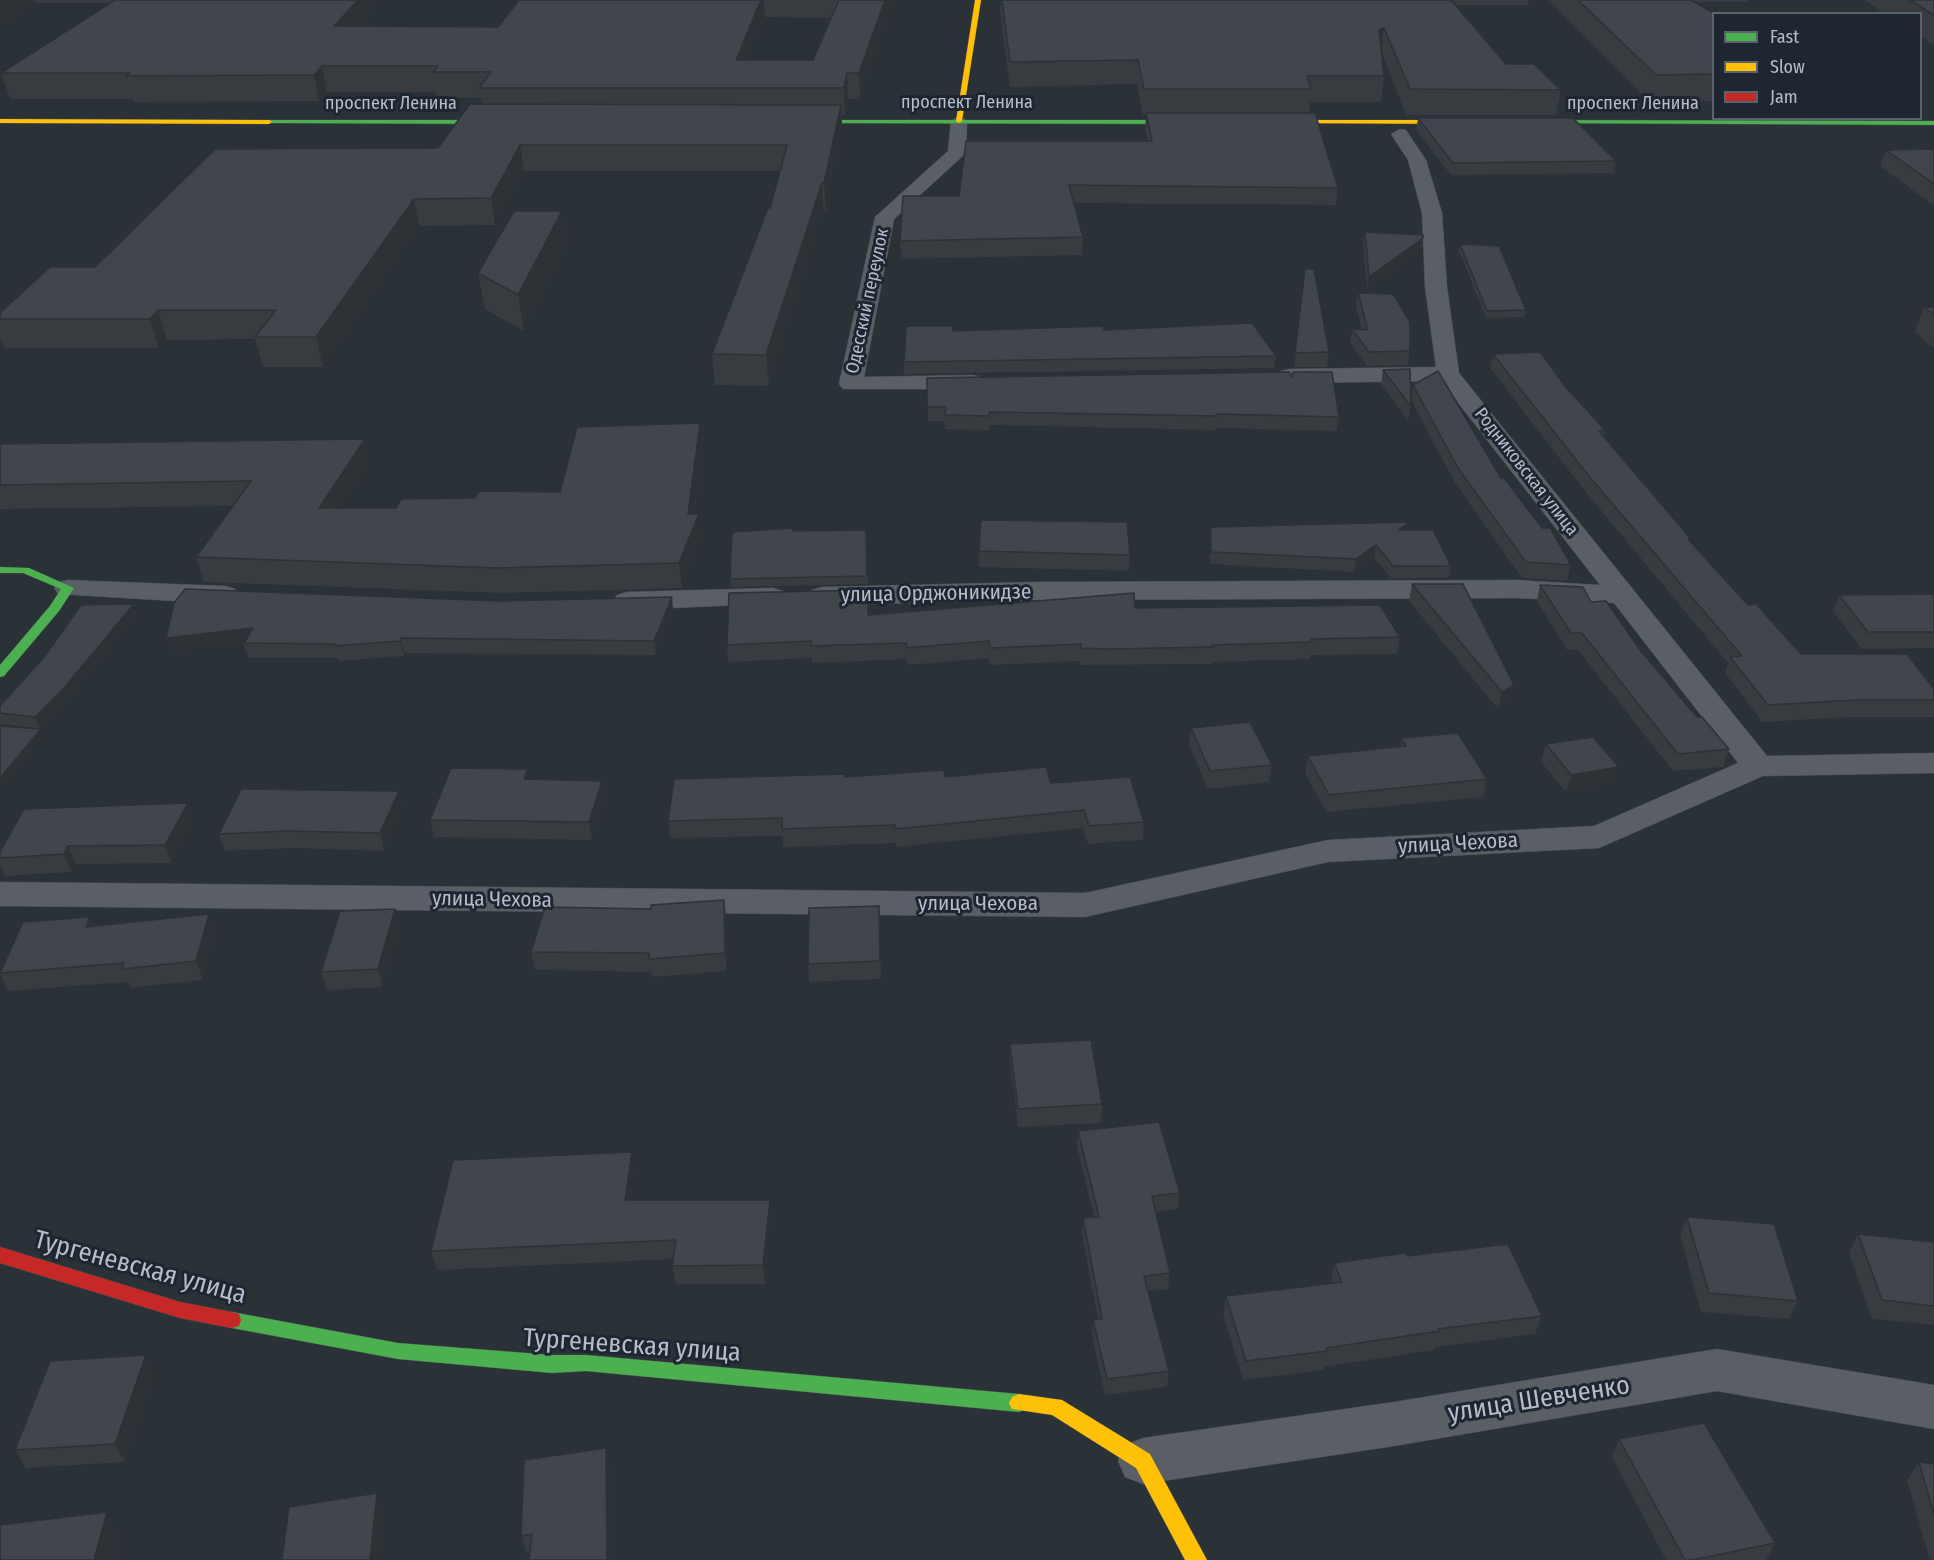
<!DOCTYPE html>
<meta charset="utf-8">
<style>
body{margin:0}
#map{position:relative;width:1934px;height:1560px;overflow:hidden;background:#2a3137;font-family:"Fira Sans Condensed",sans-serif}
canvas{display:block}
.legend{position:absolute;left:1712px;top:12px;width:210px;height:108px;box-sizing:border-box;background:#1e2731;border:2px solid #5a636d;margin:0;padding:8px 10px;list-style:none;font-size:18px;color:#b5bdc8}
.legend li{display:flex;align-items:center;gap:12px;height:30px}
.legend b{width:30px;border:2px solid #5a636d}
</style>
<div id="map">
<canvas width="1934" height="1560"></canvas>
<ul class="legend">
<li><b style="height:8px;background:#4caf50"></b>Fast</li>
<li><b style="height:8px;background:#ffc107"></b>Slow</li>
<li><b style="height:8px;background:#c62828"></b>Jam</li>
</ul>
</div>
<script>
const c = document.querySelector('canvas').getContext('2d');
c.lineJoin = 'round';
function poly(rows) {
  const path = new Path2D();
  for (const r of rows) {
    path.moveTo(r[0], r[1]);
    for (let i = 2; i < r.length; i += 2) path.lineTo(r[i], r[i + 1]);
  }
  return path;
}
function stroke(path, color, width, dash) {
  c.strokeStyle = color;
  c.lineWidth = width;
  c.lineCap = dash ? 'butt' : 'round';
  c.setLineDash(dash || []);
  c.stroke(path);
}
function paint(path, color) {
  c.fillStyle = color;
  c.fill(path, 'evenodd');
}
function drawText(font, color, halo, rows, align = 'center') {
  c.font = font + ' "Fira Sans Condensed",sans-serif';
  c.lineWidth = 6;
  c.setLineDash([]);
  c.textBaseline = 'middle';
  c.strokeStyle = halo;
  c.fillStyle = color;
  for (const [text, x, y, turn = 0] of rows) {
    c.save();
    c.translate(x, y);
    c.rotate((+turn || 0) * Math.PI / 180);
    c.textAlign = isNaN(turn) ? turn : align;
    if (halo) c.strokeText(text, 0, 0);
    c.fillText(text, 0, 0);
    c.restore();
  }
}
const street = poly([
 [959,116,967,121,966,153,894,219,864,377,973,375,981,377,985,382,981,387,973,389,843,389,839,384,875,217,948,151,951,121,959,116],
 [1400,129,1406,130,1426,160,1442,213,1447,287,1459,373,1767,756,1934,753,1934,773,1763,776,1599,848,1328,862,1085,917,0,906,0,882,1085,893,1328,840,1594,826,1738,763,1614,603,1517,598,1036,600,822,605,812,602,808,596,812,590,822,587,1036,582,1517,580,1600,585,1441,381,1289,383,1281,381,1277,376,1281,371,1289,369,1436,367,1425,287,1422,213,1408,160,1391,134,1400,129],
 [68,580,225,586,235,589,239,595,235,601,225,604,58,594,54,588,58,582,68,580],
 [773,588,783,591,787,597,783,603,627,610,617,607,613,601,617,595,627,592,773,588],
 [1717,1349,1934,1385,1934,1429,1717,1391,1394,1446,1143,1484,1125,1477,1118,1461,1125,1445,1143,1438,1394,1402,1717,1349]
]);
const fast = poly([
 [269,120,501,120,504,122,501,124,267,123,269,120],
 [796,120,1191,120,1194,122,1191,124,794,123,796,120],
 [1534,120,1934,121,1934,125,1532,123,1534,120],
 [0,567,29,568,74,588,59,611,4,676,0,677,0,665,50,606,61,589,23,573,0,573,0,567],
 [232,1312,398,1343,552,1355,586,1355,1019,1394,1026,1397,1029,1403,1026,1409,1019,1412,586,1371,552,1373,398,1359,232,1328,225,1326,223,1320,225,1314,232,1312]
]);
const slow = poly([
 [975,0,981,0,962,121,959,123,956,121,975,0],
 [0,119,269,120,272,122,269,124,0,123,0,119],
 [1273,120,1461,120,1464,122,1461,124,1271,123,1273,120],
 [1019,1394,1062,1400,1150,1454,1207,1560,1185,1560,1136,1468,1052,1415,1012,1409,1009,1403,1012,1397,1019,1394]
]);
const jam = poly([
 [0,1247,180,1302,232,1312,239,1314,241,1320,239,1326,232,1328,180,1318,0,1263,0,1247]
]);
stroke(street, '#484d52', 1);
stroke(fast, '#484d52', 1);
stroke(slow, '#484d52', 1);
stroke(jam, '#484d52', 1);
paint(street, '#5a5e65');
paint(fast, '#4caf50');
paint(slow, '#ffc107');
paint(jam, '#c62828');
paint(poly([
 [0,0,380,0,371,10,371,14,360,26,498,27,519,0,894,0,860,99,848,99,845,115,842,115,842,129,826,210,823,210,769,386,715,385,712,354,770,208,780,171,524,171,495,225,419,226,323,367,263,367,255,339,167,340,159,348,4,348,0,337,0,313,95,267,438,148,482,104,481,98,438,98,436,92,327,92,319,101,134,102,133,99,10,99,1,73,110,3,36,3,0,27],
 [765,17,832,18,813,60,748,60],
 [1001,0,1529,0,1528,5,1455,5,1506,64,1561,90,1556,115,1406,115,1382,53,1384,76,1381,102,1310,102,1309,113,1338,188,1336,205,1074,203,1083,237,1082,255,901,259,900,241,959,196,1148,141,1145,129,1146,115,1143,115,1137,84,1010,87,1000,11],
 [1549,0,1748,0,1748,2,1695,2,1713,14,1713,101,1649,102],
 [1865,0,1934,0,1934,45,1920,36,1920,14,1885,14],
 [1418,118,1616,161,1614,173,1451,175,1416,130],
 [1934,149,1934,206,1880,166,1886,150],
 [562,211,567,245,524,331,485,309,478,273],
 [1365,232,1421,252,1367,290,1363,245],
 [1460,244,1526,310,1524,317,1486,318,1459,251],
 [1305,269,1329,352,1327,367,1294,367],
 [1358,293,1410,351,1408,365,1367,366,1350,343,1352,329,1362,330,1356,307],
 [1924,307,1934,307,1934,348,1915,332],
 [1104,330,1276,356,1274,368,904,374,904,362,953,331],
 [1493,354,1565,386,1605,430,1604,436,1691,539,1690,542,1748,605,1801,654,1934,689,1934,717,1850,717,1762,722,1725,673,1728,663,1584,490,1490,368],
 [1383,370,1411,399,1413,385,1501,478,1571,565,1567,581,1522,578,1455,483,1411,400,1411,406,1408,421,1381,384],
 [1293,377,1339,417,1337,431,1216,428,1216,430,990,425,989,430,945,429,945,421,928,421,927,378],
 [700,423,702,447,694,514,701,538,682,588,502,593,204,582,196,557,233,506,0,509,0,444,365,439,371,463,341,508,396,508,475,498,560,492],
 [1211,527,1408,530,1451,566,1449,578,1391,578,1374,558,1354,572,1210,564],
 [866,530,868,584,731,587,730,579,793,531],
 [979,551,1130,555,1129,571,979,567],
 [1412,584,1514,685,1509,702,1498,709,1409,601],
 [1540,585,1591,602,1640,650,1697,717,1729,749,1723,767,1673,771,1578,650,1567,650,1537,601],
 [1934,594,1934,648,1862,649,1833,611,1839,595],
 [1135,608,1400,637,1397,654,1310,655,1310,659,1211,662,1211,664,1080,665,1080,661,990,665,989,658,908,665,906,659,812,663,812,658,728,662,727,645,869,615],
 [673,611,656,655,404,653,404,656,339,661,338,658,248,658,244,645,171,653,166,638],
 [138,615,68,700,40,729,0,724,0,706],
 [1191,728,1272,765,1269,782,1208,789,1189,745],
 [1401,738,1487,779,1483,797,1326,812,1305,773,1308,756,1400,746],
 [1546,744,1619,767,1614,785,1566,792,1541,762],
 [845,777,945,777,1051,783,1144,822,1143,840,1088,844,1083,828,896,847,896,843,783,847,783,836,670,838,668,821],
 [602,781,605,798,592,840,434,837,430,820],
 [399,791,404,808,384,851,293,848,225,851,219,834],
 [188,803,194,821,172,863,76,864,72,872,5,876,0,865,0,852],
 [724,900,726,918,727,971,652,977,651,972,535,970,531,952,651,909],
 [879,906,881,979,809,982,808,964],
 [209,914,215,932,203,980,130,988,128,982,8,991,0,974,0,971,90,917,94,926],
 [400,927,383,987,327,990,321,972],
 [1010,1044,1102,1104,1101,1123,1018,1127,1010,1062],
 [1078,1131,1180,1193,1178,1209,1156,1212,1170,1273,1168,1289,1148,1291,1169,1371,1167,1387,1105,1395,1092,1337,1093,1320,1098,1320,1082,1235,1083,1218,1094,1217,1077,1147],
 [635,1170,631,1200,770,1200,772,1218,765,1284,676,1284,672,1266,674,1259,437,1270,431,1251],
 [1687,1217,1798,1301,1789,1319,1701,1312,1680,1235],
 [1858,1234,1934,1242,1934,1325,1872,1319,1849,1253],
 [1407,1256,1542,1316,1535,1334,1435,1347,1434,1350,1323,1367,1323,1370,1243,1380,1223,1314,1226,1296,1331,1283,1331,1282,1334,1263],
 [156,1374,125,1462,26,1468,15,1450],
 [1619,1439,1775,1543,1766,1560,1666,1560,1612,1457],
 [606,1448,611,1466,530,1553,527,1554,521,1536],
 [1919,1462,1934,1464,1934,1560,1930,1560,1907,1480]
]), '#383c41');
paint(poly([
 [0,0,35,0,36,3,0,27],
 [358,0,380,0,371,10,371,14,339,51,334,26],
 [761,0,764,0,765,17,738,86,736,60],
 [885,0,894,0,860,99,859,73],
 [1384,28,1381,52,1379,30],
 [322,66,327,92,319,101,314,75],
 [847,73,848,99,845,115,844,88],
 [841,105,842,129,826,210,824,183],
 [520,145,524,171,495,225,491,198],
 [822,183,823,210,769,386,766,355],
 [414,199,419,226,323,367,316,337],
 [562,211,567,245,524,331,518,295],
 [1423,238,1421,252,1367,290,1369,277],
 [158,310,167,340,159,348,150,319],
 [700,423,702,447,691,533,699,514,701,538,682,588,679,563,688,514],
 [365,439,371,463,325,533,319,508],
 [1410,522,1408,534,1398,530],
 [1376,545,1374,558,1354,572,1356,559],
 [672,597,673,611,656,655,654,641],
 [134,604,138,615,68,700,40,729,35,717],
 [253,628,244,643,244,645,171,653,166,638],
 [401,638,404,653,404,656,400,641],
 [1514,685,1509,702,1498,709,1502,692],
 [41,729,44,738,0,792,0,778],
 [1619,767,1614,785,1566,792,1571,775],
 [528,769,531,787,524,779],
 [602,781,605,798,592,840,589,822],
 [399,791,404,808,384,851,380,833],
 [188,803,194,821,172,863,165,845],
 [68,846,76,864,72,872,64,854],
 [724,900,726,918,727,971,725,953],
 [395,909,400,927,383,987,378,969],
 [209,914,215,932,203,980,196,961],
 [90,917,97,936,86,927],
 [632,1152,635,1170,629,1219,625,1200],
 [770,1200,772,1218,765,1284,763,1265],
 [146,1355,156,1374,125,1462,115,1444],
 [606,1448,611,1466,611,1560,607,1560],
 [377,1493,384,1511,379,1560,370,1560],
 [107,1512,122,1538,117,1560,94,1560]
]), '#2e3135');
const building = poly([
 [115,0,358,0,334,26,498,27,519,0,761,0,736,60,813,60,839,0,885,0,859,73,847,73,844,88,479,88,491,72,433,72,438,66,322,66,314,75,126,76,130,73,1,73,115,0],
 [1002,0,1451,0,1506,64,1534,64,1561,90,1410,89,1384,28,1379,30,1384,76,1307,76,1311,89,1144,89,1138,60,1010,62,1002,0],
 [1578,0,1691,0,1715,14,1713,14,1713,74,1656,75,1578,0],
 [1910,0,1934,0,1934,15,1910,0],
 [470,104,841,105,824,183,822,183,766,355,712,354,768,208,770,208,787,145,520,145,491,198,414,199,316,337,255,337,276,310,158,310,150,319,0,319,0,313,50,267,95,267,215,149,438,148,470,104],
 [1146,113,1315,113,1338,188,1069,185,1083,237,900,241,903,196,959,196,966,141,1152,141,1146,113],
 [1418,118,1573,118,1616,161,1453,163,1418,118],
 [1934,149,1934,184,1886,150,1934,149],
 [514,211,562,211,518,295,478,273,514,211],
 [1365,232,1423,235,1423,238,1369,277,1365,232],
 [1460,244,1499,246,1526,310,1487,311,1460,244],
 [1305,269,1314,269,1329,352,1295,353,1305,269],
 [1358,293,1393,294,1410,322,1410,351,1369,352,1352,329,1368,330,1358,293],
 [1924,307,1934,307,1934,315,1924,307],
 [1252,323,1276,356,904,362,906,326,953,326,953,331,1103,326,1104,330,1252,323],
 [1540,352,1565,386,1605,430,1599,431,1691,539,1688,539,1748,605,1756,604,1801,654,1907,654,1934,689,1934,700,1856,700,1768,705,1730,657,1742,656,1588,475,1493,354,1540,352],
 [1410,369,1411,406,1383,370,1410,369],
 [1438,371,1501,478,1504,478,1542,528,1550,528,1571,565,1526,562,1458,468,1413,385,1438,371],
 [1289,372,1293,377,1293,372,1332,372,1339,417,1217,414,1217,416,990,412,989,416,945,415,946,407,927,407,927,378,1289,372],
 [700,423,688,514,699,514,679,563,497,568,196,557,251,481,0,485,0,444,365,439,319,508,396,508,401,499,475,498,479,491,560,492,577,427,700,423],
 [981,520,1127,522,1130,555,979,551,981,520],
 [1410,522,1398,530,1433,530,1451,566,1393,566,1376,545,1356,559,1211,552,1211,527,1410,522],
 [793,528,793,531,866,530,867,576,730,579,732,532,793,528],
 [1412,584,1463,584,1514,685,1502,692,1412,584],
 [1540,585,1583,587,1591,602,1606,601,1640,650,1697,717,1702,717,1729,749,1678,754,1582,633,1571,633,1540,585],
 [185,589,499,601,672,597,654,641,401,638,400,641,335,646,336,644,244,643,253,628,166,638,174,603,185,589],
 [868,590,868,615,1134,593,1135,608,1380,605,1400,637,1311,639,1312,642,1212,645,1213,647,1109,649,1081,648,1081,644,990,648,989,641,907,648,906,643,811,646,811,641,727,645,729,593,868,590],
 [1934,594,1934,632,1868,632,1839,595,1934,594],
 [134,604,64,688,35,717,0,713,0,706,45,656,81,605,134,604],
 [1250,722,1272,765,1210,771,1191,728,1250,722],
 [0,726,41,729,0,778,0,726],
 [1458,733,1487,779,1329,795,1308,756,1406,746,1401,738,1458,733],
 [1593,737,1619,767,1571,775,1546,744,1593,737],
 [1046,767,1051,783,1130,777,1144,822,1089,826,1084,810,896,829,895,825,782,829,782,818,668,821,674,779,845,774,845,777,944,770,945,777,1046,767],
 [451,768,528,769,524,779,602,781,589,822,430,820,451,768],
 [241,789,399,791,380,833,287,831,219,834,241,789],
 [188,803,165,845,68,846,64,854,0,858,0,852,24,809,188,803],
 [724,900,725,953,649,959,649,953,531,952,545,907,651,909,651,905,724,900],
 [879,906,880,961,808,964,809,908,879,906],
 [395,909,378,969,321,972,340,911,395,909],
 [209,914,196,961,123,969,124,963,0,973,23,922,90,917,86,927,209,914],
 [1091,1040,1102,1104,1018,1109,1010,1044,1091,1040],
 [1159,1122,1180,1193,1152,1196,1170,1273,1144,1276,1169,1371,1107,1379,1093,1320,1102,1319,1083,1218,1099,1217,1078,1131,1159,1122],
 [632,1152,625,1200,770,1200,763,1265,672,1266,676,1240,431,1251,453,1160,632,1152],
 [1687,1217,1774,1224,1798,1301,1709,1293,1687,1217],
 [1858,1234,1934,1242,1934,1306,1882,1300,1858,1234],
 [1508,1244,1542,1316,1438,1329,1439,1331,1326,1348,1327,1351,1246,1361,1226,1296,1342,1282,1334,1263,1405,1253,1407,1256,1508,1244],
 [146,1355,115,1444,15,1450,50,1361,146,1355],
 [1704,1423,1775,1543,1692,1560,1685,1560,1619,1439,1704,1423],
 [606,1448,607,1560,529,1560,532,1534,521,1536,524,1460,606,1448],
 [1919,1462,1934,1464,1934,1514,1919,1462],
 [377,1493,370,1560,282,1560,289,1507,377,1493],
 [107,1512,94,1560,0,1560,0,1525,107,1512]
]);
paint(building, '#41464c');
stroke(building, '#2e3135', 1.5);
drawText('18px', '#b5bdc8', '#1e2731', [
 ["проспект Ленина",967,103],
 ["проспект Ленина",391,104],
 ["проспект Ленина",1633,104],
 ["Одесский переулок",868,301,-78],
 ["Родниковская улица",1526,472,52]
]);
drawText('21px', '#b5bdc8', '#1e2731', [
 ["улица Орджоникидзе",936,594,-1],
 ["улица Чехова",1458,844,-3],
 ["улица Чехова",492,900,1],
 ["улица Чехова",978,904]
]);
drawText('26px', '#b5bdc8', '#1e2731', [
 ["Тургеневская улица",140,1268,15],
 ["Тургеневская улица",632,1346,4],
 ["улица Шевченко",1539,1400,-9]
]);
</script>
